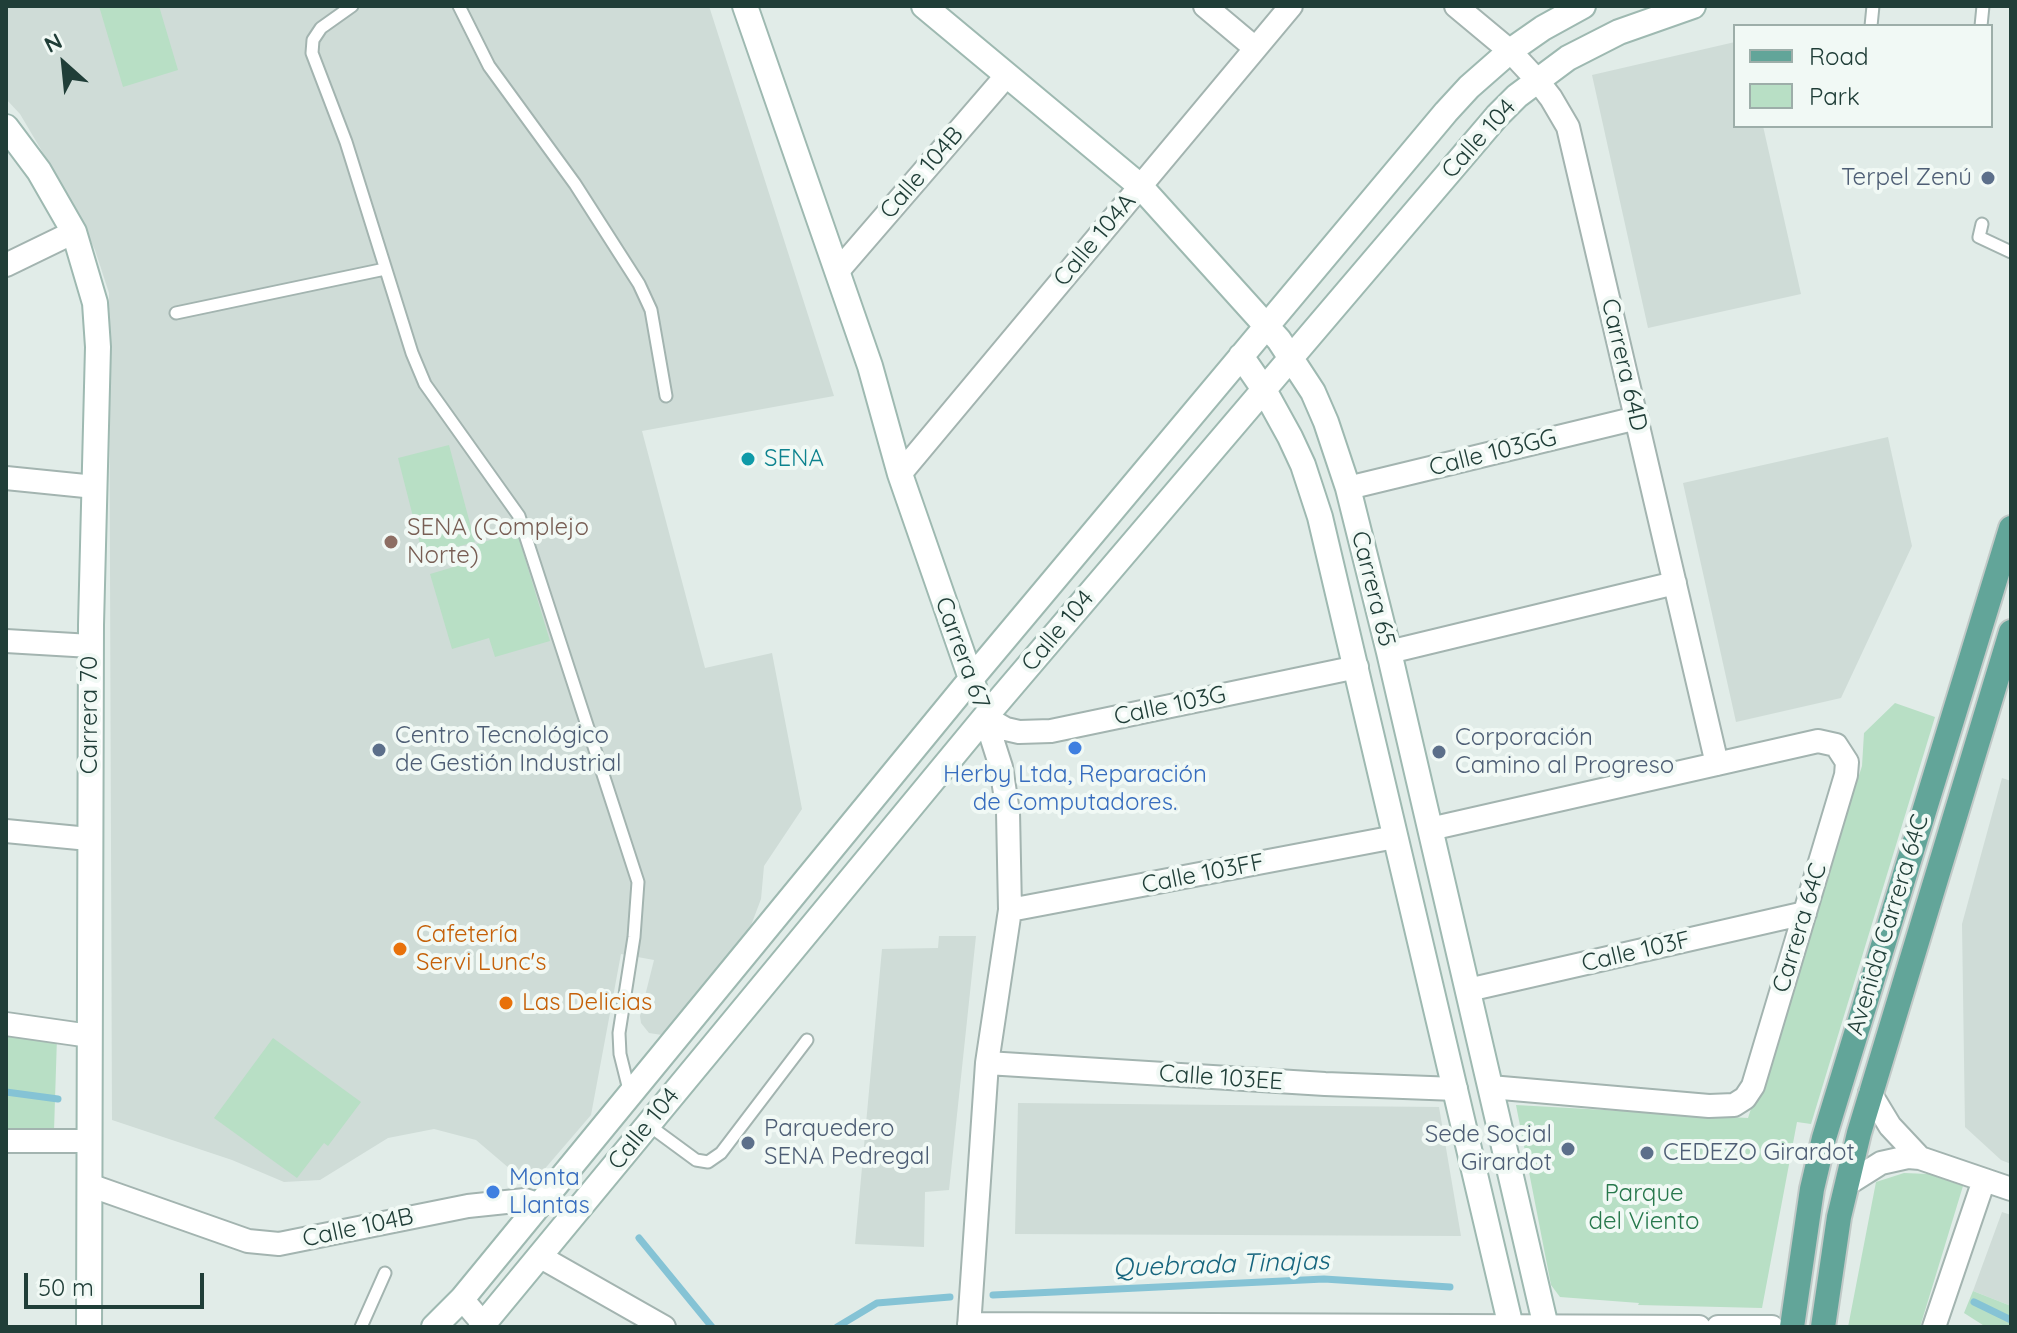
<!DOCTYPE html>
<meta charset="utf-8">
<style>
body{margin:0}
#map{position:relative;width:2017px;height:1333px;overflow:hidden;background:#e1ece8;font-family:Quicksand,sans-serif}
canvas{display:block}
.frame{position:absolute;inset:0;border:8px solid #203e38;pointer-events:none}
.legend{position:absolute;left:1733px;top:24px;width:260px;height:104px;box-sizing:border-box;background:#f1f9f5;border:2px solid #9daea9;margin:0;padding:10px 14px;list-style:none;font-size:24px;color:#203e38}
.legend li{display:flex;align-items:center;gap:16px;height:40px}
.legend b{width:40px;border:2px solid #9daea9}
.north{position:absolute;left:24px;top:24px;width:80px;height:80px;-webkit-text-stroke:6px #f1f9f5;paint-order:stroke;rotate:333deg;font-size:22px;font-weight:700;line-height:32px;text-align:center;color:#203e38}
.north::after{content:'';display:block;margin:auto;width:28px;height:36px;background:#203e38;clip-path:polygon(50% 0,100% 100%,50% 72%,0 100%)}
.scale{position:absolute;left:24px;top:1273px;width:180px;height:36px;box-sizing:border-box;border:4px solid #203e38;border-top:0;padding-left:10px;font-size:24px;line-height:28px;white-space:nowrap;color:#203e38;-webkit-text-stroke:6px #f1f9f5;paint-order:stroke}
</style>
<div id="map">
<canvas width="2017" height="1333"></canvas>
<div class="frame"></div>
<ul class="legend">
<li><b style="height:10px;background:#62a599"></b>Road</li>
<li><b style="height:22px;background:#b8dfc5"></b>Park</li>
</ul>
<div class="north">N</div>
<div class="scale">50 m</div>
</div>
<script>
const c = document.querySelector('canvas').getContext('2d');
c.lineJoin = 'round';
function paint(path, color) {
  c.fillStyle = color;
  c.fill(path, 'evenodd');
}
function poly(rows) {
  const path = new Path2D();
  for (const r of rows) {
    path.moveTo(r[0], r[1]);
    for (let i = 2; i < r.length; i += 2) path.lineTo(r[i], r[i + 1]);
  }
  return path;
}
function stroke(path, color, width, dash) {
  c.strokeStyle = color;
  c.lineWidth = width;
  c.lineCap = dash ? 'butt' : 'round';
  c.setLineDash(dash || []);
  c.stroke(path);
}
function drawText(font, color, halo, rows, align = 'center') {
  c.font = font + ' Quicksand,sans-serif';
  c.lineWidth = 8;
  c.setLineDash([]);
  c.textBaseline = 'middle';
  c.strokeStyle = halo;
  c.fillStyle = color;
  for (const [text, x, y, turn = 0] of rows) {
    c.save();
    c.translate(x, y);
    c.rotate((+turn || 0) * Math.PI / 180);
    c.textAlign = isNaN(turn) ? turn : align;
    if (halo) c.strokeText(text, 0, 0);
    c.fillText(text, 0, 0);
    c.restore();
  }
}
paint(poly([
 [6,6,709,6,834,396,642,431,705,668,772,653,802,809,764,866,761,899,747,936,662,1035,649,1033,641,1023,640,1016,654,960,621,954,591,1115,530,1186,476,1140,434,1129,388,1138,320,1180,284,1182,232,1160,112,1120,109,293,95,250,72,202,20,114,6,99],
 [1735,42,1735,126,1763,126,1801,294,1648,328,1592,75],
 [1888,437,1912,546,1841,698,1736,722,1683,483],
 [2002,778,2011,781,2011,1164,2001,1160,1965,1127,1962,924],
 [939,936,976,936,949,1190,925,1192,924,1247,855,1244,882,949,938,948],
 [1018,1103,1439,1107,1461,1236,1015,1234],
 [2002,1212,2011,1215,2011,1306,1973,1291]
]), '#cfdcd7');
paint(poly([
 [99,6,159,6,178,70,123,87],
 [449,445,475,542,423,556,398,458],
 [517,532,550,641,495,657,489,638,452,649,430,574,467,563,463,548],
 [1895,703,1935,717,1811,1124,1797,1122,1762,1308,1638,1305,1639,1303,1560,1297,1551,1285,1516,1105,1748,1118,1862,766,1864,733],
 [6,1030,57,1037,54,1131,6,1131],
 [273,1038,361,1102,328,1146,324,1143,297,1178,214,1118],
 [1904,1173,1929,1174,1963,1186,1920,1327,1848,1327,1876,1182],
 [1973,1291,2011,1306,2011,1327,1986,1327,1964,1313]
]), '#b8dfc5');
stroke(poly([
 [6,1092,58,1099],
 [639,1238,712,1327],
 [993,1295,1324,1279,1450,1287],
 [1974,1302,2011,1320],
 [837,1327,877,1303,950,1297]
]), '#85c3d5', 7);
const lane = poly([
 [352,6,321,28,313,40,312,53,346,142,412,353,425,384,519,516,638,882,634,937,619,1033,620,1054,630,1094],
 [459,6,489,66,575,184,639,284,651,310,666,396],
 [1871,26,1873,6],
 [1981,26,1983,6],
 [1982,224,1979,237,2011,252],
 [176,313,385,269],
 [647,1124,696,1160,708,1162,721,1153,807,1040],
 [361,1327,385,1273]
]);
const street = poly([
 [1205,6,1255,48],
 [1456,6,1510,51,1537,80,1551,98,1568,127,1717,764],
 [6,265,74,232],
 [837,272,1007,75],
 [900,474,1291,6],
 [6,478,95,487],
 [1348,488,1637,418],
 [6,641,91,646],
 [1389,652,1675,583],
 [985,717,1006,729,1019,732,1051,731,1357,667],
 [1430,829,1818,741,1836,745,1847,762,1846,775,1753,1086,1745,1098,1734,1105,1709,1106,1490,1087],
 [6,831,89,839],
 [1010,910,1395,837],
 [1468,990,1805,913],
 [6,1024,90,1036],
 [987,1063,1325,1084,1456,1089],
 [1870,1093,1890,1126,1920,1158],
 [6,1141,88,1141],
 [89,1185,248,1241,279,1244,468,1206,525,1200,540,1205],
 [1846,1185,1881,1163,1908,1157,1920,1158,2011,1189],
 [539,1256,664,1327],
 [462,1299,486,1327],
 [969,1324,1699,1327],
 [969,1327,987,1063,1010,910,1008,812,1001,767,985,717],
 [1718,1327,1772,1327],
 [1934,1327,1984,1180]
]);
const secondary = poly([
 [745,6,870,366,900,474,975,690],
 [924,6,1140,186,1279,340,1313,392,1326,422,1348,488,1389,652,1546,1327],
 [6,127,39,171,74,232,95,303,98,347,91,625,89,1327],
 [1241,356,1263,388,1290,437,1303,465,1320,517,1511,1327],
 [434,1327,462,1299,971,679,1446,112,1469,87,1510,51,1543,28,1583,6],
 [481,1327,985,717,1497,116,1517,96,1568,58,1619,32,1693,6]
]);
const primary = poly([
 [1792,1327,1812,1189,1824,1138,2011,528],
 [1823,1327,1839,1217,1859,1133,2011,632]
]);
stroke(lane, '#a3b4b0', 15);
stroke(street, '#a3b4b0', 26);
stroke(secondary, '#9eb9b1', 28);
stroke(primary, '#c1c9c7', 28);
stroke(lane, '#fff', 11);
stroke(street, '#fff', 22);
stroke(secondary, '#fff', 24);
stroke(primary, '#62a599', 24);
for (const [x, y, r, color] of [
 [1988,178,8,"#5c6f8a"],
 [748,459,8,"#0f9aa8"],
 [391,542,8,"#8d6e63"],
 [1075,748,8,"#3f7fe0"],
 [379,750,8,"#5c6f8a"],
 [1439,752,8,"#5c6f8a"],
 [400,949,8,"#e8710a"],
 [506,1003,8,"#e8710a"],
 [748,1143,8,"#5c6f8a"],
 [1568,1149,8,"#5c6f8a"],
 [1647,1153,8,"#5c6f8a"],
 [493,1192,8,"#3f7fe0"]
]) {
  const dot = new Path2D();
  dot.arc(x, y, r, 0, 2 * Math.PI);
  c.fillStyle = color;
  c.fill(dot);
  stroke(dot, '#f1f9f5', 3);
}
drawText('24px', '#203e38', '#f1f9f5', [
 ["Calle 104",1479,139,-48],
 ["Calle 104B",922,173,-49],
 ["Calle 104A",1095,240,-50],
 ["Carrera 64D",1624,365,77],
 ["Calle 103GG",1493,453,-14],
 ["Carrera 65",1373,589,76],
 ["Calle 104",1058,631,-50],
 ["Carrera 67",962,653,70],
 ["Calle 103G",1170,706,-12],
 ["Carrera 70",90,715,-90],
 ["Calle 103FF",1203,874,-11],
 ["Avenida Carrera 64C",1888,925,-73],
 ["Carrera 64C",1800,928,-73],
 ["Calle 103F",1636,952,-13],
 ["Calle 103EE",1221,1078,4],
 ["Calle 104",644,1129,-51],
 ["Calle 104B",358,1228,-12]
]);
drawText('24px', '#4e5e75', '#f1f9f5', [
 ["Terpel Zenú",1972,178,"right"],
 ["Centro Tecnológico",395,736],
 ["de Gestión Industrial",395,764],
 ["Corporación",1455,738],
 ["Camino al Progreso",1455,766],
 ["Parquedero",764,1129],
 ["SENA Pedregal",764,1157],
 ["Sede Social",1552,1135,"right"],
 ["Girardot",1552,1163,"right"],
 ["CEDEZO Girardot",1663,1153]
], 'left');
drawText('24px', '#0d838f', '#f1f9f5', [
 ["SENA",764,459]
], 'left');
drawText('24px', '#785e54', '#f1f9f5', [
 ["SENA (Complejo",407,528],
 ["Norte)",407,556]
], 'left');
drawText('24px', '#366cbe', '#f1f9f5', [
 ["Herby Ltda, Reparación",1075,775],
 ["de Computadores.",1075,803],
 ["Monta",509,1178,"left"],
 ["Llantas",509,1206,"left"]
]);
drawText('24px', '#c56008', '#f1f9f5', [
 ["Cafetería",416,935],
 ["Servi Lunc's",416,963],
 ["Las Delicias",522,1003]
], 'left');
drawText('24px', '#27784c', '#f1f9f5', [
 ["Parque",1644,1194],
 ["del Viento",1644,1222]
]);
drawText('italic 26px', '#16657e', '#f1f9f5', [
 ["Quebrada Tinajas",1221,1265,-2]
]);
</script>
